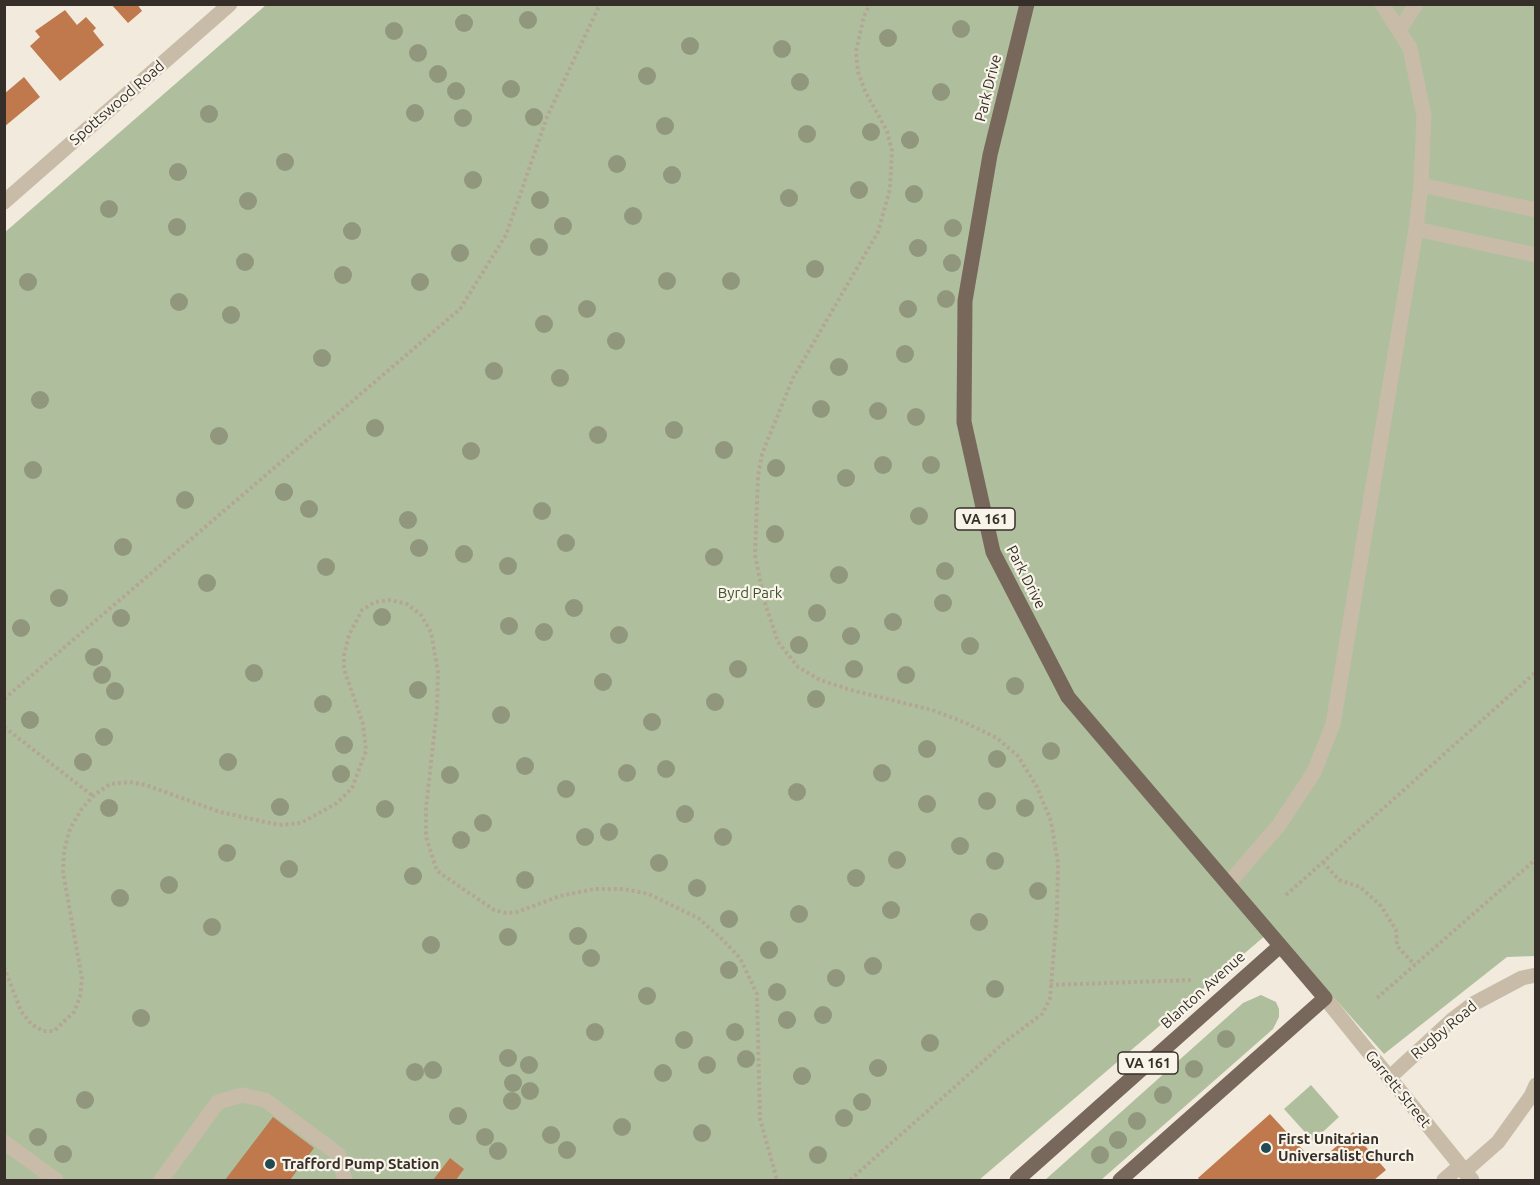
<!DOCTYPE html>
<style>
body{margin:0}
#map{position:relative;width:1540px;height:1185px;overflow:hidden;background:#f1eadd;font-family:Ubuntu,sans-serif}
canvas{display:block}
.frame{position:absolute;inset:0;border:6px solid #362f29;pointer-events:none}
</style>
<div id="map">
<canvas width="1540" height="1185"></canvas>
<div class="frame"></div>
</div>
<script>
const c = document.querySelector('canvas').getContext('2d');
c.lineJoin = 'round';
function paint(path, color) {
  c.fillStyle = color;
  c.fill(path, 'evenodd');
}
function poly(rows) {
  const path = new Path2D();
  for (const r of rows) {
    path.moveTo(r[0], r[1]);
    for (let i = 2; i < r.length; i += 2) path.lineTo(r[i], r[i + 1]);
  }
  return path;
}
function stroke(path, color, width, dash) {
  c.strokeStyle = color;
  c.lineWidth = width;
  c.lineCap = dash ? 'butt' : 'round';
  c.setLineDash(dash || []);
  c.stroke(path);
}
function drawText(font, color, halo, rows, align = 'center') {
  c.font = font + ' Ubuntu,sans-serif';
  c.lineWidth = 4.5;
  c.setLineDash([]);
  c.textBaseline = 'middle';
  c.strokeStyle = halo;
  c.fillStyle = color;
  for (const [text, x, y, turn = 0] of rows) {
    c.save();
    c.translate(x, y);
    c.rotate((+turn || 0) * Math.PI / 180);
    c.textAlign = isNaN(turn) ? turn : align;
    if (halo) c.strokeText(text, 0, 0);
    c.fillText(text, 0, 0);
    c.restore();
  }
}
paint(poly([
 [266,5,1535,5,1535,956,1507,957,1384,1054,1273,929,979,1180,5,1180,4,233],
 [1261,995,1276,1002,1279,1009,1279,1017,1273,1029,1101,1180,1045,1180,1243,1003],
 [1311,1085,1339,1117,1313,1141,1284,1109]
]), '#afbf9e');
paint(poly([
 [111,4,137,4,142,11,128,23],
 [65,10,77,25,86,17,96,28,93,31,104,45,60,81,30,46,40,37,35,31],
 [24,77,40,97,4,127,4,94],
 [1270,1114,1316,1164,1353,1132,1386,1170,1374,1180,1200,1180,1198,1178],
 [273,1117,314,1148,290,1180,225,1180],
 [450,1158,464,1169,456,1180,433,1180]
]), '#bf794d');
stroke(poly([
 [4,699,460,309,506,235,547,117,600,4],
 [4,727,93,796],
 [1323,862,1339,880,1360,887,1381,906,1396,930,1397,946,1415,965],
 [1286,895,1536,672],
 [4,967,21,1011,31,1024,43,1031,54,1031,74,1012,80,997,82,979,63,872,64,851,70,829,81,810,93,796,110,784,129,782,146,785,220,812,279,825,301,823,337,803,352,788,366,751,363,724,344,669,344,655,349,635,362,610,375,602,390,600,407,604,421,615,431,632,438,672,437,709,426,808,426,837,437,871,494,910,506,913,517,912,560,896,594,889,624,889,649,894,698,918,721,938,740,958,757,994,760,1119,777,1180],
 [1050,985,1192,980],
 [1377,998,1536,859],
 [850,1180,1006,1041,1042,1014,1050,999,1057,912,1058,863,1051,821,1037,787,1018,756,997,738,966,723,932,710,851,690,820,680,798,667,778,642,764,600,755,555,758,477,762,454,793,378,878,232,890,189,892,151,887,131,865,91,858,72,856,51,864,16,870,4]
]), '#b4a694', 4, [3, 3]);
stroke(poly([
 [1400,29,1416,4],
 [1421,185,1536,210],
 [1416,229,1536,255],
 [1228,884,1279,825,1314,772,1333,724,1416,229,1421,185,1424,116,1410,48,1382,4],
 [161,1180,218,1102,242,1095,265,1100,338,1154,345,1180],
 [1444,1180,1460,1166]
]), '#c8bca9', 15);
stroke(poly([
 [4,202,230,4],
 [1325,998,1472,1180],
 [1389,1078,1452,1020,1473,1004,1522,978,1536,975],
 [4,1142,56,1180],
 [1464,1172,1498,1142,1531,1096,1536,1085]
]), '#c8bca9', 15);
stroke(poly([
 [1027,4,990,155,965,301,964,422,993,552,1068,697,1325,998,1120,1180],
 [1017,1180,1280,946]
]), '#77685b', 15);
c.fillStyle = '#90977d';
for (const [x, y] of [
 [528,20],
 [464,23],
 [961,29],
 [394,31],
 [888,38],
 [690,46],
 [782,49],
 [418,53],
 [438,74],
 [647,76],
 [800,82],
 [511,89],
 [456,91],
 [941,92],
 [415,113],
 [209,114],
 [534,117],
 [463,118],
 [665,126],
 [871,132],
 [807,134],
 [910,140],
 [285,162],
 [617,164],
 [178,172],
 [672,175],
 [473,180],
 [859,190],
 [914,194],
 [789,198],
 [540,200],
 [248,201],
 [109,209],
 [633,216],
 [563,226],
 [177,227],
 [953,228],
 [352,231],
 [539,247],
 [918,248],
 [460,253],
 [245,262],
 [952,263],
 [815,269],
 [343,275],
 [667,281],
 [731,281],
 [28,282],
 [420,282],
 [946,299],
 [179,302],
 [587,309],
 [908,309],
 [231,315],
 [544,324],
 [616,341],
 [905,354],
 [322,358],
 [839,367],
 [494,371],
 [560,378],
 [40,400],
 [821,409],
 [878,411],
 [916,417],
 [375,428],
 [674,430],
 [598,435],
 [219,436],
 [724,450],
 [471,451],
 [883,465],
 [931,465],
 [776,468],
 [33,470],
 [846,478],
 [284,492],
 [185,500],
 [309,509],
 [542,511],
 [919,516],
 [408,520],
 [775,534],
 [566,543],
 [123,547],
 [419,548],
 [464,554],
 [714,557],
 [508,566],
 [326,567],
 [945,571],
 [839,575],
 [207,583],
 [59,598],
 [943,603],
 [574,608],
 [817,613],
 [382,617],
 [121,618],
 [893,622],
 [509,626],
 [21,628],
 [544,632],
 [619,635],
 [851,636],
 [799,645],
 [970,646],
 [94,657],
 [738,669],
 [854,669],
 [254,673],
 [102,675],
 [906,675],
 [603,682],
 [1015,686],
 [418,690],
 [115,691],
 [816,699],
 [715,702],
 [323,704],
 [501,715],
 [30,720],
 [652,722],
 [104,737],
 [344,745],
 [927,749],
 [1051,751],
 [997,759],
 [83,762],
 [228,762],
 [525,766],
 [666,769],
 [627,773],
 [882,773],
 [341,774],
 [450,775],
 [566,789],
 [797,792],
 [987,801],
 [927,804],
 [280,807],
 [109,808],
 [1025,808],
 [385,809],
 [685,814],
 [483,823],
 [609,832],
 [585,837],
 [723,837],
 [461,840],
 [960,846],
 [227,853],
 [897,860],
 [995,861],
 [659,863],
 [289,869],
 [413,876],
 [856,878],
 [525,880],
 [169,885],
 [697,888],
 [1038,891],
 [120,898],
 [891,910],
 [799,914],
 [729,919],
 [979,922],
 [212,927],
 [578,936],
 [508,937],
 [431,945],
 [769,950],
 [591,958],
 [873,966],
 [729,970],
 [836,978],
 [995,989],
 [777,992],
 [647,996],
 [823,1015],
 [141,1018],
 [787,1020],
 [595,1032],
 [735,1032],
 [1226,1039],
 [684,1040],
 [930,1043],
 [508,1058],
 [746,1059],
 [529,1065],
 [707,1065],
 [878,1068],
 [1194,1069],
 [433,1070],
 [415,1072],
 [663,1073],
 [802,1076],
 [513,1083],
 [530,1091],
 [1163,1095],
 [85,1100],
 [512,1101],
 [862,1102],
 [458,1116],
 [844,1118],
 [1137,1121],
 [622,1127],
 [702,1133],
 [551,1135],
 [38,1137],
 [485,1137],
 [1118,1140],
 [567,1150],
 [498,1151],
 [63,1154],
 [818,1155],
 [1100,1155]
]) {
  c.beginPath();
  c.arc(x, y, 9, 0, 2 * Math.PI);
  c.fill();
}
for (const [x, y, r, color] of [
 [1266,1148,6,"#214a55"],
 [270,1164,6,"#214a55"]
]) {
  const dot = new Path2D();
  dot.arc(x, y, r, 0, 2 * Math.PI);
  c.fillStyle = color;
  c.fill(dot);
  stroke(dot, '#f9f4e9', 2);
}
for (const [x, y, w] of [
 [985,519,60],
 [1148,1063,60]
]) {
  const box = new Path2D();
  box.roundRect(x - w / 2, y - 11, w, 22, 4.5);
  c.fillStyle = '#f9f4e9';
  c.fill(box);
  stroke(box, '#362f29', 1.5);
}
drawText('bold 14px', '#362f29', null, [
 ["VA 161",985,519],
 ["VA 161",1148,1063]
]);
drawText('15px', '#362f29', '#f9f4e9', [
 ["Park Drive",988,88,-76],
 ["Spottswood Road",117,103,-41],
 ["Park Drive",1026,577,63],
 ["Blanton Avenue",1203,990,-42],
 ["Rugby Road",1444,1030,-40],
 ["Garrett Street",1398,1089,51]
]);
drawText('15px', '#40532e', '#f9f4e9', [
 ["Byrd Park",750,593]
]);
drawText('bold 15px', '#362f29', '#f9f4e9', [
 ["First Unitarian",1278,1139],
 ["Universalist Church",1278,1156],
 ["Trafford Pump Station",282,1164]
], 'left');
</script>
